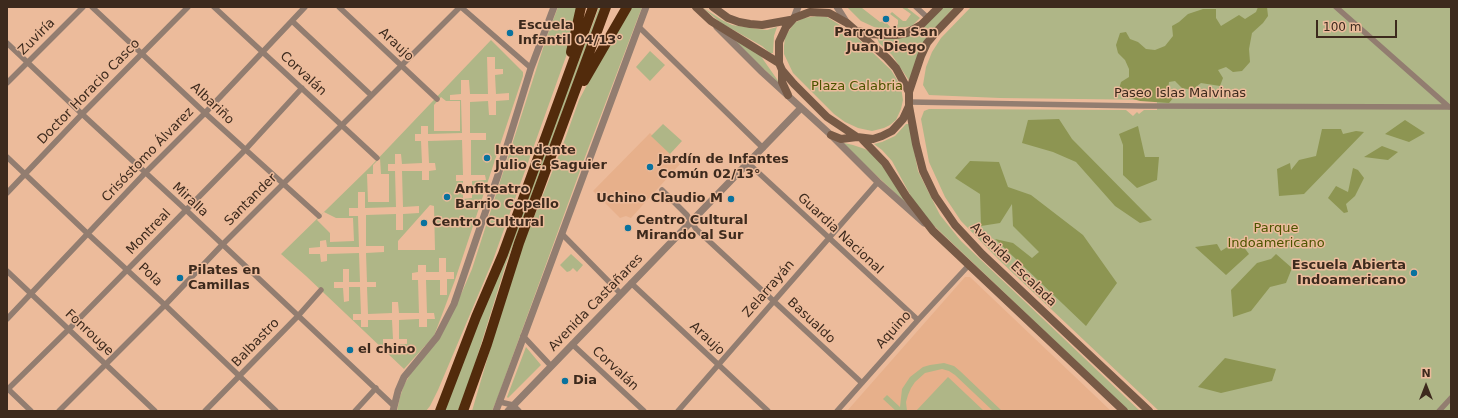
<!DOCTYPE html>
<meta charset="utf-8">
<style>
body{margin:0}
#map{position:relative;width:1458px;height:418px;overflow:hidden;background:#ecbb9b;font-family:"DejaVu Sans",sans-serif}
canvas{display:block}
.frame{position:absolute;inset:0;border:8px solid #3d2a1d;pointer-events:none}
.north{position:absolute;left:1406px;top:366px;width:40px;height:40px;-webkit-text-stroke:3px #ecbb9b;paint-order:stroke;rotate:0deg;font-size:11px;font-weight:700;line-height:16px;text-align:center;color:#3d2a1d}
.north::after{content:'';display:block;margin:auto;width:14px;height:18px;background:#3d2a1d;clip-path:polygon(50% 0,100% 100%,50% 72%,0 100%)}
.scale{position:absolute;left:1316px;top:20px;width:81px;height:18px;box-sizing:border-box;border:2px solid #3d2a1d;border-top:0;padding-left:5px;font-size:12px;line-height:14px;white-space:nowrap;color:#3d2a1d;-webkit-text-stroke:3px #ecbb9b;paint-order:stroke}
</style>
<div id="map">
<canvas width="1458" height="418"></canvas>
<div class="frame"></div>
<div class="north">N</div>
<div class="scale">100 m</div>
</div>
<script>
const c = document.querySelector('canvas').getContext('2d');
c.lineJoin = 'round';
function paint(path, color) {
  c.fillStyle = color;
  c.fill(path, 'evenodd');
}
function poly(rows) {
  const path = new Path2D();
  for (const r of rows) {
    path.moveTo(r[0], r[1]);
    for (let i = 2; i < r.length; i += 2) path.lineTo(r[i], r[i + 1]);
  }
  return path;
}
function stroke(path, color, width, dash) {
  c.strokeStyle = color;
  c.lineWidth = width;
  c.lineCap = dash ? 'butt' : 'round';
  c.setLineDash(dash || []);
  c.stroke(path);
}
function drawText(font, color, halo, rows, align = 'center') {
  c.font = font + ' "DejaVu Sans",sans-serif';
  c.lineWidth = 3;
  c.setLineDash([]);
  c.textBaseline = 'middle';
  c.strokeStyle = halo;
  c.fillStyle = color;
  for (const [text, x, y, turn = 0] of rows) {
    c.save();
    c.translate(x, y);
    c.rotate((+turn || 0) * Math.PI / 180);
    c.textAlign = isNaN(turn) ? turn : align;
    if (halo) c.strokeText(text, 0, 0);
    c.fillText(text, 0, 0);
    c.restore();
  }
}
paint(poly([
 [650,133,680,164,631,218,626,216,620,218,593,191],
 [965,277,970,277,1111,411,847,411]
]), '#e7b08b');
paint(poly([
 [558,7,579,7,568,51,493,260,438,390,430,406,426,411,397,411,400,397,404,385,411,373,445,325,462,292,472,269,546,39],
 [599,7,601,7,506,264,473,370,458,411,444,411,560,110],
 [630,7,642,7,585,157,497,399,492,411,472,411,515,264,561,150,579,100,606,49],
 [702,7,722,20,732,25,758,29,767,30,777,27,774,36,773,53,770,53,762,46,721,23],
 [847,7,863,7,862,8,880,22,885,21,891,28,896,27,898,24,898,20,890,14,892,12,903,21,906,21,911,14,901,7,906,7,920,18,912,26,893,29,882,29,874,27,861,21],
 [942,7,954,7,929,35,910,82,892,55,879,43,877,38,895,37],
 [971,7,1451,7,1451,411,1159,411,998,259,961,221,945,197,929,162,921,119,924,111,929,109,1126,110,1133,116,1137,112,1139,114,1144,110,1157,110,1157,100,1000,98,929,95,923,85,926,67,932,52,941,38],
 [817,16,827,17,851,32,891,70,896,78,901,87,903,100,901,109,896,120,890,125,884,128,872,131,858,128,845,122,834,114,793,73,784,54,784,46,785,37,794,23,804,18],
 [727,35,760,55,781,85],
 [491,40,523,72,523,76,455,280,434,336,404,369,306,276,281,254,370,167],
 [487,57,495,57,495,69,503,69,503,74,495,75,496,94,509,93,509,100,496,101,496,115,489,115,488,101,470,102,470,133,486,133,486,140,471,140,471,175,485,175,486,180,472,181,472,198,463,199,463,181,456,181,456,175,463,175,462,140,428,141,429,163,435,163,436,170,429,171,429,180,422,180,422,171,402,171,403,207,419,206,419,213,403,214,403,230,396,230,396,214,366,215,366,246,384,246,384,252,366,253,367,282,376,282,376,287,367,287,368,314,392,313,392,302,398,302,399,313,419,313,418,280,412,280,412,273,418,272,418,265,426,265,426,272,439,272,439,258,446,258,446,272,454,272,454,279,447,279,447,295,440,295,440,280,426,280,427,313,434,313,435,319,427,319,427,327,419,327,419,319,399,320,399,339,407,339,407,344,399,344,400,353,393,353,393,345,383,345,383,339,393,339,392,320,368,320,368,327,361,327,361,320,353,320,353,314,361,314,360,287,349,287,349,301,344,302,343,288,334,288,334,282,343,282,343,269,349,269,349,282,360,282,359,253,327,254,327,261,321,262,320,254,309,254,309,248,320,247,320,241,326,240,327,247,359,247,358,216,349,216,349,208,358,208,358,192,365,192,365,208,396,207,395,171,388,171,388,164,395,164,395,154,401,154,402,164,422,163,421,141,415,141,415,134,421,134,421,126,428,126,428,134,462,133,461,100,450,100,450,95,461,94,461,80,469,80,470,94,488,94],
 [441,97,446,101,460,101,460,131,434,131,434,105],
 [380,158,381,174,389,174,389,202,368,202,367,174,373,174,373,165],
 [430,205,434,206,435,250,398,250,398,241],
 [324,212,336,218,353,218,354,241,330,242,330,233,317,220],
 [650,51,665,65,650,81,636,67],
 [663,124,682,141,670,154,651,136],
 [906,124,909,124,918,171,940,215,961,241,1140,411,1129,411,930,222,914,202,892,161,882,150,874,144,882,142,895,136],
 [844,143,853,145,865,149,875,156,885,168,910,207,844,145],
 [571,254,583,265,577,272,573,268,570,271,567,272,560,265],
 [526,347,541,365,508,398,507,397],
 [944,363,954,366,960,371,1002,411,993,411,955,375,949,371,942,369,925,373,915,382,911,388,908,395,906,402,907,411,896,411,883,399,887,395,900,407,902,389,910,377,923,367,930,365],
 [948,377,984,411,916,411]
]), '#afb687');
paint(poly([
 [1258,7,1267,7,1268,16,1263,23,1252,33,1249,49,1250,62,1242,71,1233,72,1226,67,1218,70,1223,78,1220,86,1201,83,1192,90,1182,88,1175,81,1169,82,1168,91,1174,97,1169,103,1140,101,1126,97,1119,89,1121,82,1129,77,1129,69,1125,60,1118,53,1116,45,1120,33,1126,32,1130,39,1138,42,1146,49,1155,50,1165,46,1173,36,1172,26,1179,22,1188,14,1203,9,1216,9,1216,18,1221,26,1239,15,1245,19,1256,12],
 [1059,119,1072,139,1152,220,1140,223,1115,206,1076,162,1053,152,1022,143,1028,120],
 [1405,120,1425,133,1409,142,1385,134],
 [1138,126,1145,157,1159,157,1157,180,1137,188,1123,175,1123,145,1119,134],
 [1322,129,1341,129,1343,134,1356,131,1364,132,1304,194,1279,196,1277,169,1290,163,1291,170,1299,160,1316,156],
 [1382,146,1398,152,1388,160,1364,157],
 [970,161,999,162,1008,187,1031,195,1083,235,1117,283,1086,326,995,239,1013,243,1032,258,1039,252,1013,226,1012,204,1000,223,981,226,980,194,955,178],
 [1353,168,1358,170,1364,178,1355,196,1346,204,1348,212,1344,213,1328,198,1336,186,1348,192],
 [1217,244,1221,251,1229,246,1243,246,1249,254,1226,275,1195,247],
 [1276,254,1292,268,1286,283,1270,287,1251,311,1233,317,1231,290,1257,263,1271,259],
 [1225,358,1276,369,1272,381,1221,393,1198,387]
]), '#8d9552');
stroke(poly([
 [92,7,205,113,319,216],
 [214,7,377,158],
 [339,7,437,99],
 [461,7,531,68],
 [916,7,928,18],
 [1336,7,1449,107],
 [292,21,371,95],
 [639,27,763,148],
 [7,43,82,114,186,210,394,406],
 [7,83,83,7],
 [909,102,1141,106,1451,107],
 [7,157,88,234,165,305,276,411],
 [748,163,918,320],
 [662,190,687,215,696,229,862,383],
 [7,193,82,114,188,7],
 [562,234,621,294],
 [7,271,155,411],
 [631,283,768,411],
 [7,319,145,173,205,113,305,7],
 [523,336,551,366],
 [572,344,644,411],
 [7,388,31,411],
 [8,389,69,329,246,149,302,88],
 [500,402,513,405,519,411],
 [59,411,165,305,222,245,460,7],
 [205,411,298,316,321,290],
 [355,411,376,388],
 [678,411,878,182],
 [837,411,918,320,969,265],
 [1439,411,1451,398]
]), '#927d70', 5.5);
stroke(poly([
 [837,7,847,23],
 [794,18,798,7],
 [717,27,762,72,831,135,878,182,924,223],
 [393,411,398,391,404,377,437,337,454,304,498,175,531,68,554,7],
 [496,411,646,7],
 [508,411,801,108]
]), '#927d70', 7);
stroke(poly([
 [696,7,711,21,779,63],
 [713,7,728,18,739,22,750,24,762,25,790,20],
 [858,31,870,34,886,35,896,35,907,33,921,25,939,7],
 [782,70,782,82,788,95],
 [909,92,921,56,927,43,938,30,960,7],
 [909,106,916,144,923,171,935,196,955,225,982,254,1149,411],
 [831,135,841,139,857,137,873,139,882,136,892,131,903,119,909,106,909,92,896,68,887,58,847,23,829,13,810,12,794,18,786,27,779,42,779,63,782,70,794,84,827,117,857,137],
 [861,138,885,163,906,196,933,231,1124,411]
]), '#775a46', 8);
stroke(poly([
 [571,52,581,7],
 [584,81,627,7],
 [440,411,476,317,503,254,593,7],
 [463,411,487,344,519,243,606,7]
]), '#522b0c', 10);
for (const [x, y, r, color] of [
 [886,19,4,"#09729e"],
 [510,33,4,"#09729e"],
 [487,158,4,"#09729e"],
 [650,167,4,"#09729e"],
 [447,197,4,"#09729e"],
 [731,199,4,"#09729e"],
 [424,223,4,"#09729e"],
 [628,228,4,"#09729e"],
 [1414,273,4,"#09729e"],
 [180,278,4,"#09729e"],
 [350,350,4,"#09729e"],
 [565,381,4,"#09729e"]
]) {
  const dot = new Path2D();
  dot.arc(x, y, r, 0, 2 * Math.PI);
  c.fillStyle = color;
  c.fill(dot);
  stroke(dot, '#ecbb9b', 1.5);
}
drawText('bold 13px', '#3d2a1d', '#ecbb9b', [
 ["Escuela",518,26],
 ["Infantil 04/13°",518,41],
 ["Parroquia San",886,33,"center"],
 ["Juan Diego",886,48,"center"],
 ["Intendente",495,151],
 ["Julio C. Saguier",495,166],
 ["Jardín de Infantes",658,160],
 ["Común 02/13°",658,175],
 ["Anfiteatro",455,190],
 ["Barrio Copello",455,205],
 ["Uchino Claudio M",723,199,"right"],
 ["Centro Cultural",636,221],
 ["Mirando al Sur",636,236],
 ["Centro Cultural",432,223],
 ["Escuela Abierta",1406,266,"right"],
 ["Indoamericano",1406,281,"right"],
 ["Pilates en",188,271],
 ["Camillas",188,286],
 ["el chino",358,350],
 ["Dia",573,381]
], 'left');
drawText('13px', '#3d2a1d', '#ecbb9b', [
 ["Zuviría",37,37,-45],
 ["Araujo",396,45,43],
 ["Corvalán",303,74,43],
 ["Doctor Horacio Casco",89,92,-46],
 ["Paseo Islas Malvinas",1180,94],
 ["Albariño",212,104,43],
 ["Crisóstomo Álvarez",148,155,-46],
 ["Miralla",190,200,43],
 ["Santander",251,200,-45],
 ["Montreal",149,232,-46],
 ["Guardia Nacional",840,234,43],
 ["Avenida Escalada",1013,265,44],
 ["Pola",150,275,43],
 ["Zelarrayán",769,289,-49],
 ["Avenida Castañares",596,303,-46],
 ["Basualdo",811,321,43],
 ["Aquino",894,330,-48],
 ["Fonrouge",89,333,43],
 ["Araujo",707,339,43],
 ["Balbastro",256,343,-46],
 ["Corvalán",615,369,43]
]);
drawText('13px', '#4d5400', '#ecbb9b', [
 ["Plaza Calabria",857,87],
 ["Parque",1276,229],
 ["Indoamericano",1276,244]
]);
</script>
